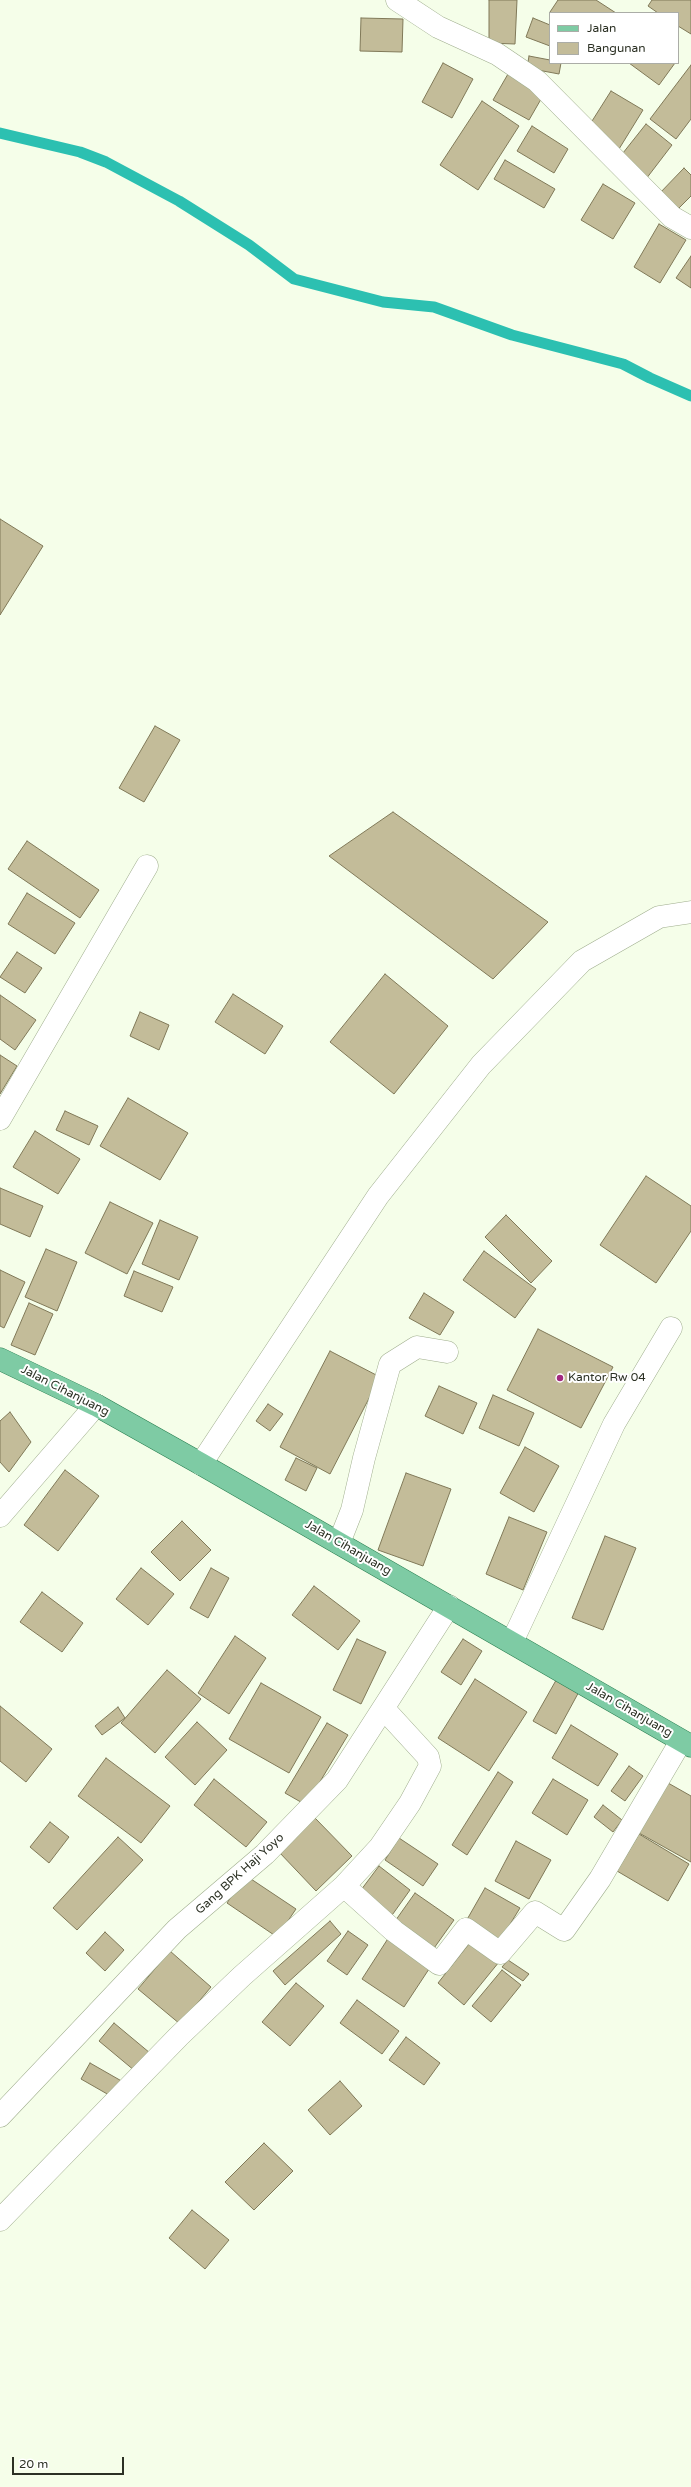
<!DOCTYPE html>
<style>
body{margin:0}
#map{position:relative;width:691px;height:2487px;overflow:hidden;background:#f5fee9;font-family:"Varela Round",sans-serif}
canvas{display:block}
.legend{position:absolute;left:549px;top:12px;width:130px;height:52px;box-sizing:border-box;background:#fff;border:1px solid #abada7;margin:0;padding:5px 7px;list-style:none;font-size:12px;color:#2c3124}
.legend li{display:flex;align-items:center;gap:8px;height:20px}
.legend b{width:20px;border:1px solid #abada7}
.scale{position:absolute;left:12px;top:2457px;width:112px;height:18px;box-sizing:border-box;border:2px solid #2c3124;border-top:0;padding-left:5px;font-size:12px;line-height:14px;white-space:nowrap;color:#2c3124;-webkit-text-stroke:3px #fff;paint-order:stroke}
</style>
<div id="map">
<canvas width="691" height="2487"></canvas>
<ul class="legend">
<li><b style="height:5px;background:#7ecba4"></b>Jalan</li>
<li><b style="height:11px;background:#c3bc99"></b>Bangunan</li>
</ul>
<div class="scale">20 m</div>
</div>
<script>
const c = document.querySelector('canvas').getContext('2d');
c.lineJoin = 'round';
function poly(rows) {
  const path = new Path2D();
  for (const r of rows) {
    path.moveTo(r[0], r[1]);
    for (let i = 2; i < r.length; i += 2) path.lineTo(r[i], r[i + 1]);
  }
  return path;
}
function stroke(path, color, width, dash) {
  c.strokeStyle = color;
  c.lineWidth = width;
  c.lineCap = dash ? 'butt' : 'round';
  c.setLineDash(dash || []);
  c.stroke(path);
}
function paint(path, color) {
  c.fillStyle = color;
  c.fill(path, 'evenodd');
}
function drawText(font, color, halo, rows, align = 'center') {
  c.font = font + ' "Varela Round",sans-serif';
  c.lineWidth = 4;
  c.setLineDash([]);
  c.textBaseline = 'middle';
  c.strokeStyle = halo;
  c.fillStyle = color;
  for (const [text, x, y, turn = 0] of rows) {
    c.save();
    c.translate(x, y);
    c.rotate((+turn || 0) * Math.PI / 180);
    c.textAlign = isNaN(turn) ? turn : align;
    if (halo) c.strokeText(text, 0, 0);
    c.fillText(text, 0, 0);
    c.restore();
  }
}
stroke(poly([
 [0,133,80,152,106,162,179,201,249,245,294,279,383,302,434,307,512,335,623,364,650,378,691,396]
]), '#2cc0b1', 11);
const building = poly([
 [489,0,517,0,515,44,489,43,489,0],
 [558,0,596,0,616,13,552,13,550,12,558,0],
 [652,0,691,0,691,34,678,26,678,13,658,13,648,6,652,0],
 [361,18,403,19,402,52,360,51,361,18],
 [533,18,550,25,550,46,526,37,533,18],
 [529,56,550,60,550,63,561,63,559,74,527,68,529,56],
 [443,63,473,79,452,118,422,102,443,63],
 [629,63,675,63,659,85,629,63],
 [691,65,691,119,676,139,650,119,691,65],
 [508,74,544,94,529,120,493,100,508,74],
 [611,91,643,110,619,149,587,129,611,91],
 [482,101,519,126,478,190,440,165,482,101],
 [646,124,672,145,646,179,619,158,646,124],
 [532,126,568,149,554,173,517,151,532,126],
 [505,160,555,189,544,208,494,179,505,160],
 [684,168,691,175,691,196,675,212,658,195,684,168],
 [603,184,635,203,613,239,581,220,603,184],
 [659,224,686,240,660,283,634,267,659,224],
 [691,256,691,288,676,278,691,256],
 [0,519,43,546,0,615,0,519],
 [155,726,180,740,144,802,119,788,155,726],
 [393,812,548,922,493,979,329,856,393,812],
 [27,841,99,890,80,918,8,869,27,841],
 [27,893,75,923,55,954,8,924,27,893],
 [17,952,42,968,25,993,0,977,17,952],
 [385,974,448,1026,394,1094,330,1042,385,974],
 [233,994,283,1026,265,1054,215,1022,233,994],
 [0,995,36,1020,15,1050,0,1039,0,995],
 [140,1012,169,1025,159,1050,130,1036,140,1012],
 [0,1055,17,1066,0,1094,0,1055],
 [128,1098,188,1133,160,1180,100,1146,128,1098],
 [65,1111,98,1126,89,1145,56,1130,65,1111],
 [35,1131,80,1159,58,1194,13,1167,35,1131],
 [646,1176,691,1206,691,1231,656,1283,600,1245,646,1176],
 [0,1188,43,1206,30,1237,0,1224,0,1188],
 [110,1202,153,1223,127,1274,85,1253,110,1202],
 [506,1215,552,1261,531,1283,485,1237,506,1215],
 [160,1220,198,1237,179,1280,142,1264,160,1220],
 [46,1249,77,1262,57,1311,25,1297,46,1249],
 [484,1251,536,1289,515,1318,463,1280,484,1251],
 [0,1270,25,1282,4,1328,0,1326,0,1270],
 [134,1271,173,1287,162,1312,124,1296,134,1271],
 [424,1293,454,1312,440,1335,409,1318,424,1293],
 [29,1303,53,1314,35,1355,11,1345,29,1303],
 [538,1329,613,1367,581,1428,507,1390,538,1329],
 [330,1351,380,1377,330,1474,280,1447,330,1351],
 [439,1386,477,1403,463,1434,425,1416,439,1386],
 [493,1395,534,1413,519,1446,479,1428,493,1395],
 [268,1404,283,1414,270,1431,256,1421,268,1404],
 [10,1412,31,1442,9,1472,0,1462,0,1421,10,1412],
 [525,1447,559,1466,534,1512,500,1493,525,1447],
 [296,1458,317,1468,306,1491,285,1480,296,1458],
 [65,1470,99,1496,58,1551,24,1525,65,1470],
 [406,1473,451,1489,423,1566,378,1550,406,1473],
 [509,1517,547,1532,523,1590,486,1574,509,1517],
 [182,1521,211,1550,180,1581,151,1552,182,1521],
 [605,1536,636,1548,603,1630,572,1618,605,1536],
 [141,1568,174,1594,148,1625,116,1599,141,1568],
 [211,1568,229,1578,208,1618,190,1608,211,1568],
 [314,1586,360,1621,338,1650,292,1615,314,1586],
 [42,1592,83,1623,62,1652,20,1622,42,1592],
 [235,1636,266,1658,229,1714,198,1693,235,1636],
 [357,1639,386,1652,361,1704,333,1690,357,1639],
 [463,1639,482,1651,461,1685,441,1672,463,1639],
 [167,1670,201,1699,155,1753,121,1723,167,1670],
 [559,1675,581,1688,556,1734,533,1721,559,1675],
 [475,1679,527,1712,489,1771,438,1738,475,1679],
 [261,1683,321,1717,289,1773,229,1739,261,1683],
 [0,1706,52,1749,26,1782,0,1761,0,1706],
 [118,1707,125,1718,102,1735,95,1726,118,1707],
 [197,1722,227,1750,195,1785,165,1757,197,1722],
 [327,1723,348,1735,306,1805,285,1793,327,1723],
 [571,1725,618,1754,598,1786,552,1758,571,1725],
 [106,1758,170,1806,141,1843,78,1796,106,1758],
 [629,1766,643,1776,625,1801,611,1791,629,1766],
 [498,1772,513,1782,467,1855,452,1845,498,1772],
 [214,1779,267,1822,246,1847,194,1805,214,1779],
 [553,1779,588,1800,567,1835,532,1813,553,1779],
 [668,1783,691,1796,691,1862,639,1833,668,1783],
 [603,1805,622,1820,613,1832,594,1817,603,1805],
 [315,1818,352,1856,316,1891,279,1852,315,1818],
 [50,1822,69,1837,49,1863,30,1847,50,1822],
 [639,1834,689,1864,668,1901,617,1871,639,1834],
 [118,1837,143,1860,77,1930,53,1908,118,1837],
 [399,1838,438,1864,423,1886,385,1860,399,1838],
 [516,1841,551,1860,529,1899,495,1881,516,1841],
 [379,1866,410,1890,390,1918,358,1894,379,1866],
 [245,1875,296,1909,277,1937,227,1903,245,1875],
 [485,1888,520,1908,499,1942,465,1923,485,1888],
 [415,1893,454,1920,432,1951,393,1924,415,1893],
 [330,1921,341,1934,285,1985,273,1971,330,1921],
 [348,1931,368,1945,347,1975,327,1961,348,1931],
 [105,1932,124,1950,105,1971,86,1953,105,1932],
 [389,1937,431,1966,404,2007,362,1979,389,1937],
 [472,1940,499,1962,464,2005,438,1983,472,1940],
 [170,1951,211,1987,180,2024,138,1989,170,1951],
 [508,1960,529,1974,523,1981,502,1967,508,1960],
 [502,1970,521,1985,491,2022,472,2006,502,1970],
 [296,1983,324,2006,290,2046,262,2022,296,1983],
 [357,2000,399,2031,382,2054,340,2023,357,2000],
 [114,2023,156,2058,141,2076,99,2041,114,2023],
 [406,2037,440,2063,424,2085,389,2060,406,2037],
 [90,2063,125,2083,116,2099,81,2079,90,2063],
 [340,2081,362,2106,330,2135,308,2110,340,2081],
 [264,2143,293,2171,254,2210,225,2182,264,2143],
 [192,2210,229,2240,205,2269,169,2238,192,2210]
]);
paint(building, '#c3bc99');
stroke(building, '#807958', 1);
const minor = poly([
 [397,0,438,27,497,54,537,81,672,217,691,228],
 [0,1119,147,866],
 [201,1464,378,1196,481,1065,582,961,659,917,691,912],
 [0,1516,96,1405],
 [339,1543,352,1510,364,1458,390,1364,417,1347,447,1352],
 [512,1642,614,1424,671,1328],
 [344,1886,394,1931,439,1964,466,1929,500,1953,535,1912,564,1930,600,1879,681,1741],
 [0,2116,177,1929,265,1854,337,1780,449,1606],
 [0,2220,179,2036,242,1976,344,1886,380,1847,410,1803,430,1766,428,1757,384,1709]
]);
const major = poly([
 [0,1359,96,1405,201,1464,691,1746]
]);
stroke(minor, '#9fad8d', 23);
stroke(major, '#297e50', 23);
stroke(minor, '#fff', 22);
stroke(major, '#7ecba4', 22);
for (const [x, y, r, color] of [
 [560,1378,4,"#a22980"]
]) {
  const dot = new Path2D();
  dot.arc(x, y, r, 0, 2 * Math.PI);
  c.fillStyle = color;
  c.fill(dot);
  stroke(dot, '#fff', 1.5);
}
drawText('12px', '#2c3124', '#fff', [
 ["Kantor Rw 04",568,1378]
], 'left');
drawText('12px', '#2c3124', '#fff', [
 ["Jalan Cihanjuang",65,1391,27],
 ["Jalan Cihanjuang",348,1548,30],
 ["Jalan Cihanjuang",629,1710,30],
 ["Gang BPK Haji Yoyo",240,1874,-42]
]);
</script>
